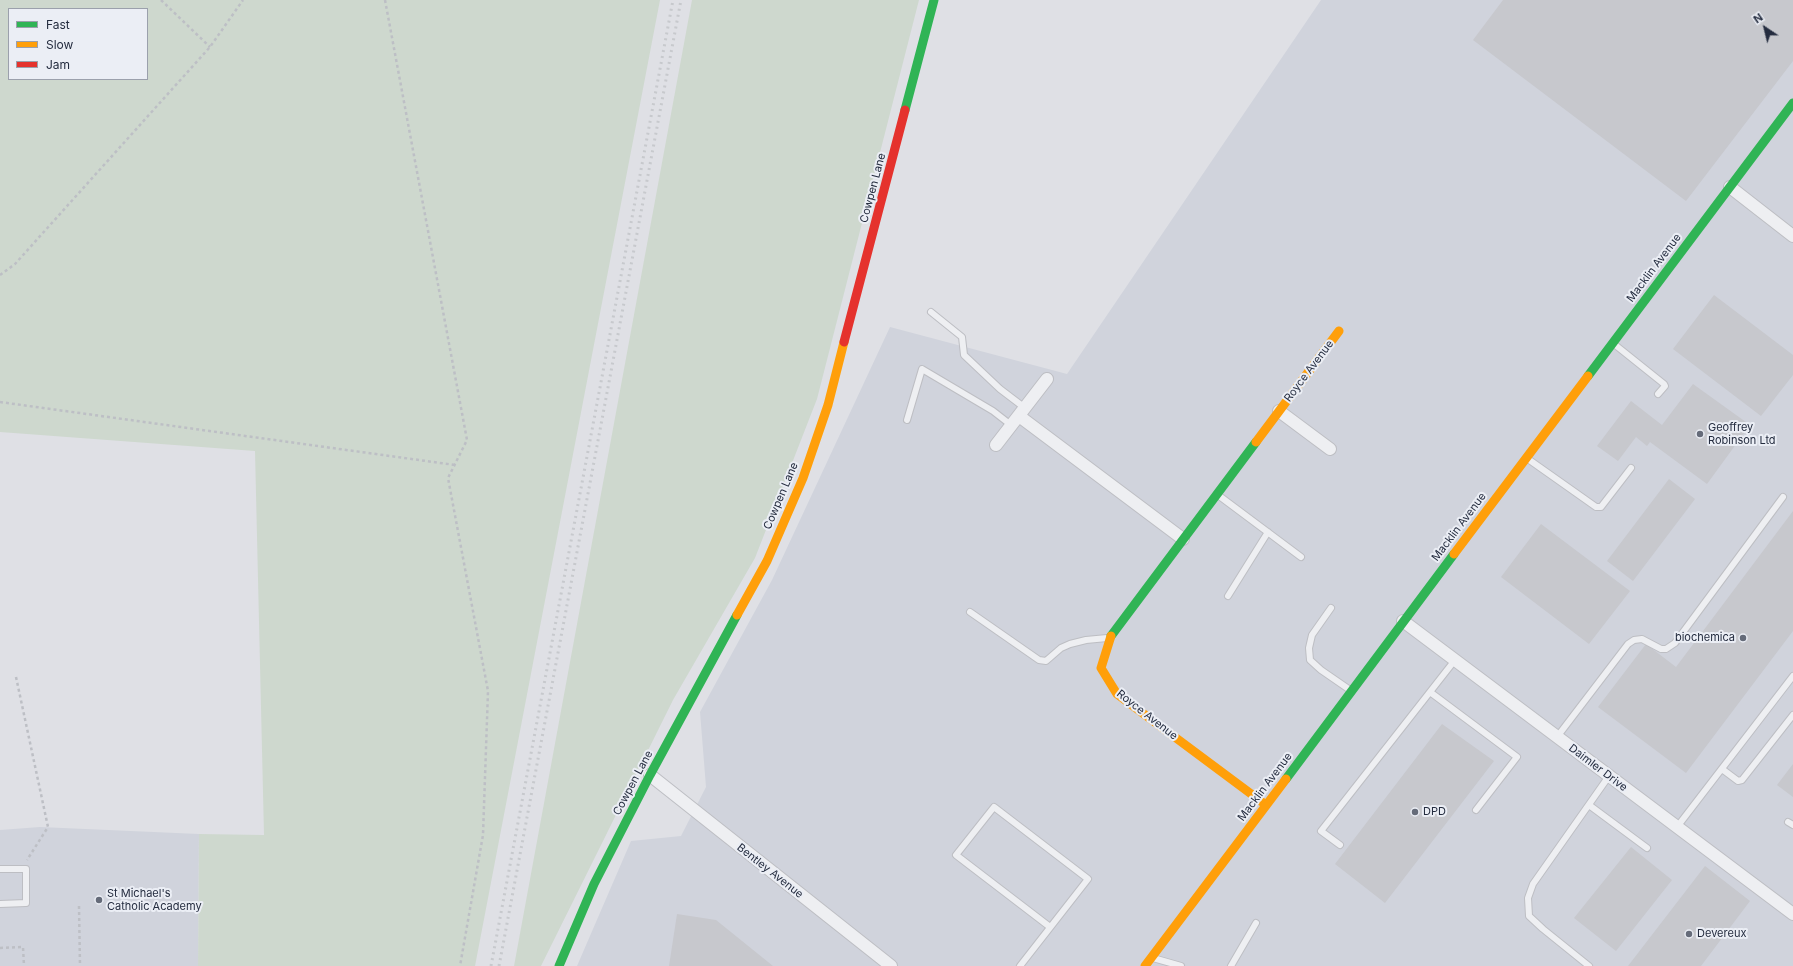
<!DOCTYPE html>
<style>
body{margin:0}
#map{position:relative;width:1793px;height:966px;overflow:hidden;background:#dfe0e5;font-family:Inter,sans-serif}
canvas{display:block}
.legend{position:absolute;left:8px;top:8px;width:140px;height:72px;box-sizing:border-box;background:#ebeef5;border:1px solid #9ba0ac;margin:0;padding:5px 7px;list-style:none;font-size:12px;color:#242c3f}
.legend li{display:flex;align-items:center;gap:8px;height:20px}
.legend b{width:20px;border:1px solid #9ba0ac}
.north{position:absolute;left:1745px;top:8px;width:40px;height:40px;-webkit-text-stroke:3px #ebeef5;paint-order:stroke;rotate:325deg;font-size:11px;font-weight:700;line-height:16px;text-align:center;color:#242c3f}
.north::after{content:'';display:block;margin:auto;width:14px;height:18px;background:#242c3f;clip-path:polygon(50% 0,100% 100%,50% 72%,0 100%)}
</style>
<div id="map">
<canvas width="1793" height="966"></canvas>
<ul class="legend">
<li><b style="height:5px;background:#30b455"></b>Fast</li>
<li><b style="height:5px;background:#ff9f0a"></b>Slow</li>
<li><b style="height:5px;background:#e5322d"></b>Jam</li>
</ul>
<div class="north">N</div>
</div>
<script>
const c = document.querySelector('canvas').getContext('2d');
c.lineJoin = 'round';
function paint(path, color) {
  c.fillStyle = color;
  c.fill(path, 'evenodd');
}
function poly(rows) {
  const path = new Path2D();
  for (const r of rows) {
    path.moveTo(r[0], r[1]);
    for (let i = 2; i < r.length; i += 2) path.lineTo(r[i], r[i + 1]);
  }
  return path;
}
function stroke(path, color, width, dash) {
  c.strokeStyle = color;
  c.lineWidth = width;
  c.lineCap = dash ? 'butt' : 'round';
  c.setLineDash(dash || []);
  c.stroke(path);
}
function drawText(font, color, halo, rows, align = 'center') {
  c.font = font + ' Inter,sans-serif';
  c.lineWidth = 4;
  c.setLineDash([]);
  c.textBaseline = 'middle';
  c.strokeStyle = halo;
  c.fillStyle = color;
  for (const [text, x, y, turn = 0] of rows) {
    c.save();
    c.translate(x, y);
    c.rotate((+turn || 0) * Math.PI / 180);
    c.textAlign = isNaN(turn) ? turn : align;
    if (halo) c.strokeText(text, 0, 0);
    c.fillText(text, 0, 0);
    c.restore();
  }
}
paint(poly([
 [1321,0,1793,0,1793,966,577,966,631,841,681,836,706,787,700,712,772,580,890,327,1067,374],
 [40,827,199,834,198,966,0,966,0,830]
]), '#d0d3dc');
paint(poly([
 [0,0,660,0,475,966,198,966,199,834,264,835,255,451,0,432],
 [9,9,147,9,147,79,9,79],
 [692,0,919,0,817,399,755,558,673,700,541,966,514,966]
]), '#ced8ce');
paint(poly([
 [1503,0,1793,0,1793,61,1686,201,1473,40],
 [1714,295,1793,355,1793,375,1761,416,1673,349],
 [1693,384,1750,425,1707,484,1650,442,1647,446,1636,437,1618,461,1597,446,1631,401,1662,425],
 [1669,479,1695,499,1633,581,1607,561],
 [1793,511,1793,631,1686,773,1598,707,1646,644,1676,667],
 [1541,524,1630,591,1589,644,1501,577],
 [1442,724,1494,761,1385,903,1335,864],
 [1793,764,1793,797,1777,785],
 [1631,847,1672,880,1616,951,1574,918],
 [1705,866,1750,901,1701,966,1628,966],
 [677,914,716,920,773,966,669,966]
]), '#c7c8cd');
const lane = poly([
 [931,312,962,337,964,355,1000,389,1025,408],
 [1614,344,1664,384,1665,386,1658,394],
 [907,420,922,369,993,411,1011,425],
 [1528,459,1596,507,1601,507,1631,468],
 [1218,495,1301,557],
 [1228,596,1268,532],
 [1331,608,1312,635,1309,648,1310,660,1321,670,1350,690],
 [970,612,1039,660,1046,661,1061,648,1070,644,1086,640,1107,638],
 [1430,692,1517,757,1476,810],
 [1557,737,1628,644,1634,640,1642,639,1661,649,1666,649,1675,643,1783,497],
 [1722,769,1738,781,1742,780,1793,715],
 [1589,805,1647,848],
 [1788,822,1793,825],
 [1677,827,1793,676],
 [1340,845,1321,831,1455,660],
 [0,869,26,869,26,903,0,904],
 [1153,958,1181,966],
 [1020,966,1088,879,994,807,956,855,1050,927],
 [1231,966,1256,923],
 [1589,966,1543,929,1529,916,1528,898,1533,884,1609,776]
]);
const street = poly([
 [1730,187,1793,236],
 [1279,411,1330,449],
 [1019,416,1183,539],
 [996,445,1047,379],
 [1403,621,1793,914],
 [650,775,891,966]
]);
stroke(lane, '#bdbec3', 8);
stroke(street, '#bdbec3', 14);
stroke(poly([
 [161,0,210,47],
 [385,0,467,440,448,478,488,691,483,835,460,966],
 [0,275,15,264,210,47,243,0],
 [0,402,455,465],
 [16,677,48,827,27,860],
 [79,906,80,966],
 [0,948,23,947,24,966]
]), '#bdbfc5', 2.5, [3, 3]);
stroke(lane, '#eeeff2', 6);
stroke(street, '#eeeff2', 12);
stroke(poly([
 [905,110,934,0],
 [1588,376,1793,103],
 [1111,636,1256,442],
 [1286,779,1454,554],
 [559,966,594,884,650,775,737,615]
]), '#30b455', 9);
stroke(poly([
 [1256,442,1339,331],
 [1454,554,1588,376],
 [737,615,767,561,803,478,828,405,844,342],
 [1111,636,1101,668,1117,694,1266,805],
 [1145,966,1286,779]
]), '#ff9f0a', 9);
stroke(poly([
 [844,342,905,110]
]), '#e5322d', 9);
stroke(poly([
 [491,966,673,0],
 [499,966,681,0]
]), '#c7c9cd', 3, [2, 4]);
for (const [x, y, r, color] of [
 [1700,434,4,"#656b79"],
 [1743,638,4,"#656b79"],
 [1415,812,4,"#656b79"],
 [99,900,4,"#656b79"],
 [1689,934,4,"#656b79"]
]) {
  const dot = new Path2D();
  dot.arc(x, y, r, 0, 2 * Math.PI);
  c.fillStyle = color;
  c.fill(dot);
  stroke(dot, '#ebeef5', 1.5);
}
drawText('11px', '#242c3f', '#ebeef5', [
 ["Cowpen Lane",873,188,-75],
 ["Macklin Avenue",1654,268,-53],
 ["Royce Avenue",1309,371,-53],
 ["Cowpen Lane",781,496,-67],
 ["Macklin Avenue",1459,527,-53],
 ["Royce Avenue",1147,715,38],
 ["Daimler Drive",1598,768,37],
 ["Cowpen Lane",633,783,-62],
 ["Macklin Avenue",1265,787,-53],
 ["Bentley Avenue",770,871,38]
]);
drawText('11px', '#242c3f', '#ebeef5', [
 ["Geoffrey",1708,428],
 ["Robinson Ltd",1708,441],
 ["biochemica",1735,638,"right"],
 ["DPD",1423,812],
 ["St Michael's",107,894],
 ["Catholic Academy",107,907],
 ["Devereux",1697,934]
], 'left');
</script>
